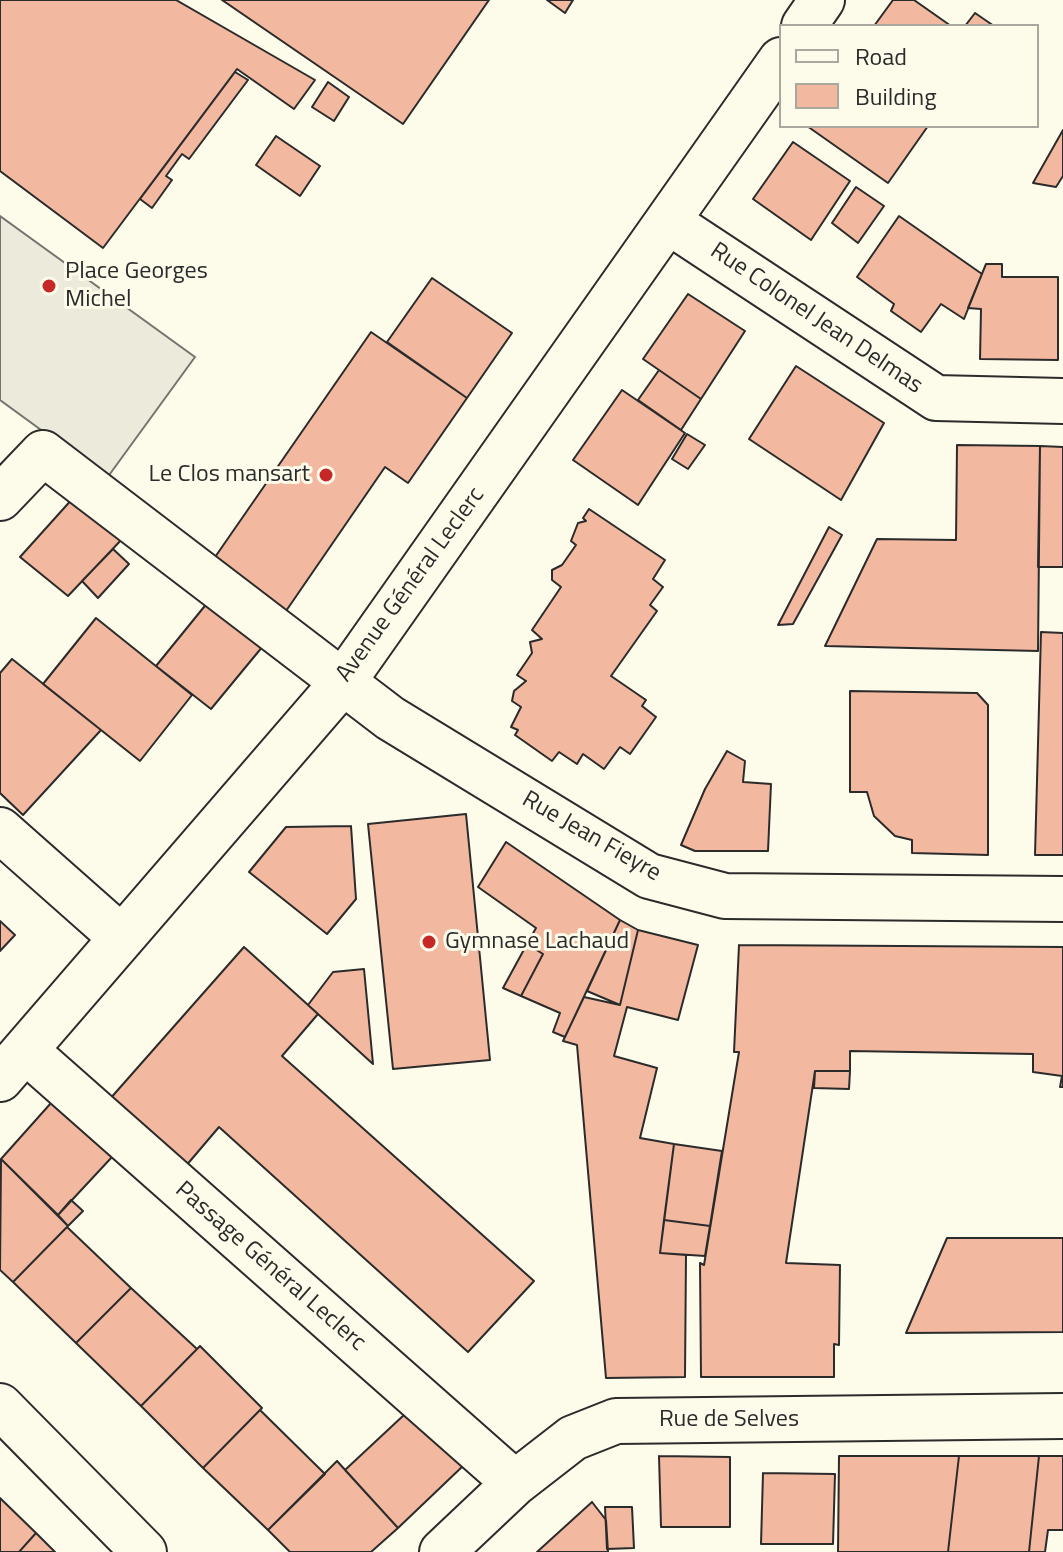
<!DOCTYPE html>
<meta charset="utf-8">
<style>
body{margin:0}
#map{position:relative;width:1063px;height:1552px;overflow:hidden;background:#fdfbea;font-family:"Titillium Web",sans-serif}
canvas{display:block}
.legend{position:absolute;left:779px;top:24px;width:260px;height:104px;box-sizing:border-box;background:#fdfbea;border:2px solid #a9a89e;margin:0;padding:10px 14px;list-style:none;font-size:24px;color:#2b2b2b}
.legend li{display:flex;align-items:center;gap:16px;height:40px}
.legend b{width:40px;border:2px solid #a9a89e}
</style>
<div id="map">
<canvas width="1063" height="1552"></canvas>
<ul class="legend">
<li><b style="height:10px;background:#fdfbea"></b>Road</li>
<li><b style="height:22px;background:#f2b8a0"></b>Building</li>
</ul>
</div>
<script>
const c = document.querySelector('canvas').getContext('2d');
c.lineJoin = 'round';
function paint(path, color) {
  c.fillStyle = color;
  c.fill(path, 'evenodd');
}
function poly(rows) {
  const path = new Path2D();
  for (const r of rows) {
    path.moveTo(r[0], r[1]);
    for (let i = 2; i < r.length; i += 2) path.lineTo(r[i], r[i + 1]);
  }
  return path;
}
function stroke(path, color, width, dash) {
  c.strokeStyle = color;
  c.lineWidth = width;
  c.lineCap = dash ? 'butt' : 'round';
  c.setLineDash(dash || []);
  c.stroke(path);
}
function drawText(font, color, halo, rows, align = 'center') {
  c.font = font + ' "Titillium Web",sans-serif';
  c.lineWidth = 6;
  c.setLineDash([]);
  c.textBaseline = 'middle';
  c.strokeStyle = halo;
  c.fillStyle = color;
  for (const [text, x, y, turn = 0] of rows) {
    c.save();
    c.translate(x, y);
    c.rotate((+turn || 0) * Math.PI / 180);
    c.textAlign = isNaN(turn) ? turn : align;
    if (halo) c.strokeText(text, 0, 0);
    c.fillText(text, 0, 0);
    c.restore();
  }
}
const parking = poly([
 [0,216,195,357,107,478,0,400,0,216]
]);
paint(parking, '#eceadb');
stroke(parking, '#74746e', 2);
const building = poly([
 [0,0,176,0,315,80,294,109,237,69,103,248,0,171,0,0],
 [222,0,489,0,403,124,222,0],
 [547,0,573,0,565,13,547,0],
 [893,0,914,0,951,26,874,26,893,0],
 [975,13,994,26,965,26,975,13],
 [235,72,248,80,189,159,182,154,166,176,172,180,152,208,140,199,235,72],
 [328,82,349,97,334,121,312,107,328,82],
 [807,126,928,126,888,183,807,126],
 [1063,130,1063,176,1056,187,1033,183,1063,130],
 [276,136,320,166,300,196,256,165,276,136],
 [793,142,850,181,811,240,753,199,793,142],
 [856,187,884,206,858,243,832,223,856,187],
 [899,216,982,274,964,319,941,304,921,332,891,311,894,304,857,277,899,216],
 [986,264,1002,264,1002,277,1058,277,1058,360,980,359,981,309,968,308,986,264],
 [432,278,512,333,467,398,387,342,432,278],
 [688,294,745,331,701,399,643,359,688,294],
 [371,332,467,398,408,483,385,467,286,611,213,560,371,332],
 [796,366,884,423,841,500,749,439,796,366],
 [659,370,701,399,681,430,638,400,659,370],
 [622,390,685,433,638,505,573,460,622,390],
 [687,434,705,445,688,469,672,459,687,434],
 [957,445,1040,446,1038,651,825,646,877,539,956,540,957,445],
 [1040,446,1063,447,1063,567,1038,567,1040,446],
 [74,497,124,537,68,596,20,557,74,497],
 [589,509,665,560,653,579,663,587,650,605,657,611,611,676,646,700,642,706,656,717,630,754,620,747,604,769,583,754,577,764,559,752,552,761,515,735,518,730,511,727,521,707,512,701,514,691,526,681,517,675,532,653,530,642,542,639,532,630,561,587,552,580,552,570,562,565,576,545,571,541,578,523,586,521,583,518,589,509],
 [829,527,842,535,793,624,778,625,829,527],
 [113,549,129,564,98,598,82,581,113,549],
 [208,602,263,646,211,709,156,666,208,602],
 [96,618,192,695,140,761,43,684,96,618],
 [1041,632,1063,633,1063,855,1035,855,1041,632],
 [12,659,101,730,23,815,0,793,0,673,12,659],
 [850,691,977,693,988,705,988,855,912,853,912,840,895,836,874,816,867,792,850,792,850,691],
 [727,751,745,761,743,782,771,784,768,851,695,851,681,845,705,789,727,751],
 [466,814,490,1060,393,1069,368,824,466,814],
 [351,826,356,899,327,934,249,872,286,827,351,826],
 [506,842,620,920,565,1037,553,1032,560,1013,521,996,543,954,527,944,536,928,478,887,506,842],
 [620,920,638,930,620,1005,587,991,620,920],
 [0,921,15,935,0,951,0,921],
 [638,930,698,945,678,1020,627,1007,614,1056,657,1068,640,1138,674,1144,660,1253,686,1255,685,1377,606,1378,577,1045,563,1041,584,997,620,1005,638,930],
 [527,944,543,954,521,996,503,988,527,944],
 [739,945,1063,947,1063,1087,1060,1087,1062,1076,1033,1072,1033,1054,850,1051,850,1071,815,1071,786,1263,840,1265,839,1345,834,1344,834,1377,701,1377,700,1263,704,1265,739,1052,734,1052,739,945],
 [244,947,318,1014,282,1056,534,1281,468,1352,219,1127,185,1167,109,1100,244,947],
 [364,969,373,1064,308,1005,333,972,364,969],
 [815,1071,850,1071,849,1089,814,1088,815,1071],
 [51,1103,112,1157,58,1215,1,1159,51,1103],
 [674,1144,722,1151,710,1226,664,1220,674,1144],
 [1,1159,68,1226,13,1282,0,1270,1,1159],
 [71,1200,83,1211,68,1226,58,1215,71,1200],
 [664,1220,710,1226,705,1256,660,1253,664,1220],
 [67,1227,131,1288,76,1343,13,1282,67,1227],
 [947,1238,1063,1238,1063,1332,906,1333,947,1238],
 [131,1288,197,1349,141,1406,76,1343,131,1288],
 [200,1346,262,1408,203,1468,141,1406,200,1346],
 [260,1410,325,1474,268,1530,203,1468,260,1410],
 [405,1414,464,1465,398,1528,345,1470,405,1414],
 [659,1456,730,1457,730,1527,661,1527,659,1456],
 [839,1456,959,1456,948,1552,838,1552,839,1456],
 [959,1456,1039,1456,1029,1552,948,1552,959,1456],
 [1039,1456,1063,1456,1063,1530,1048,1530,1045,1552,1029,1552,1039,1456],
 [337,1461,398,1528,371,1552,290,1552,268,1530,337,1461],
 [763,1473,835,1474,833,1544,761,1544,763,1473],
 [0,1498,36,1533,19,1552,0,1552,0,1498],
 [592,1502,606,1520,608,1552,537,1552,592,1502],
 [605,1507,632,1507,634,1548,607,1549,605,1507],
 [36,1533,55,1552,19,1552,36,1533]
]);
paint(building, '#f2b8a0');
stroke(building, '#2b2b2b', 2);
const minor = poly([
 [804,26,822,0],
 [669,222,936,398,1063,401],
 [0,498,43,453,390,718,649,876,725,896,1063,899],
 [0,830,122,938],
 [26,1051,515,1483],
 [0,1079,343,682,781,60],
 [442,1552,515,1483,573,1438,616,1421,1063,1416]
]);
const major = poly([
 [0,1406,144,1552]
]);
stroke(minor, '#2b2b2b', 48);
stroke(major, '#2b2b2b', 48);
stroke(minor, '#fdfbea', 44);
stroke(major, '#fdfbea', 44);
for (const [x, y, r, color] of [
 [49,286,8,"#c62828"],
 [326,475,8,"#c62828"],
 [429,942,8,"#c62828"]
]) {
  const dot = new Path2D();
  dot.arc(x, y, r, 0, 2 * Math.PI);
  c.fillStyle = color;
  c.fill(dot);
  stroke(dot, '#fdfbea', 3);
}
drawText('24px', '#2b2b2b', '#fdfbea', [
 ["Place Georges",65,272],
 ["Michel",65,300],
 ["Le Clos mansart",310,475,"right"],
 ["Gymnase Lachaud",445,942]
], 'left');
drawText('24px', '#2b2b2b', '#fdfbea', [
 ["Rue Colonel Jean Delmas",816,319,34],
 ["Avenue Général Leclerc",411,585,-54],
 ["Rue Jean Fieyre",591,837,30],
 ["Passage Général Leclerc",270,1267,41],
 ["Rue de Selves",729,1420]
]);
</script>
